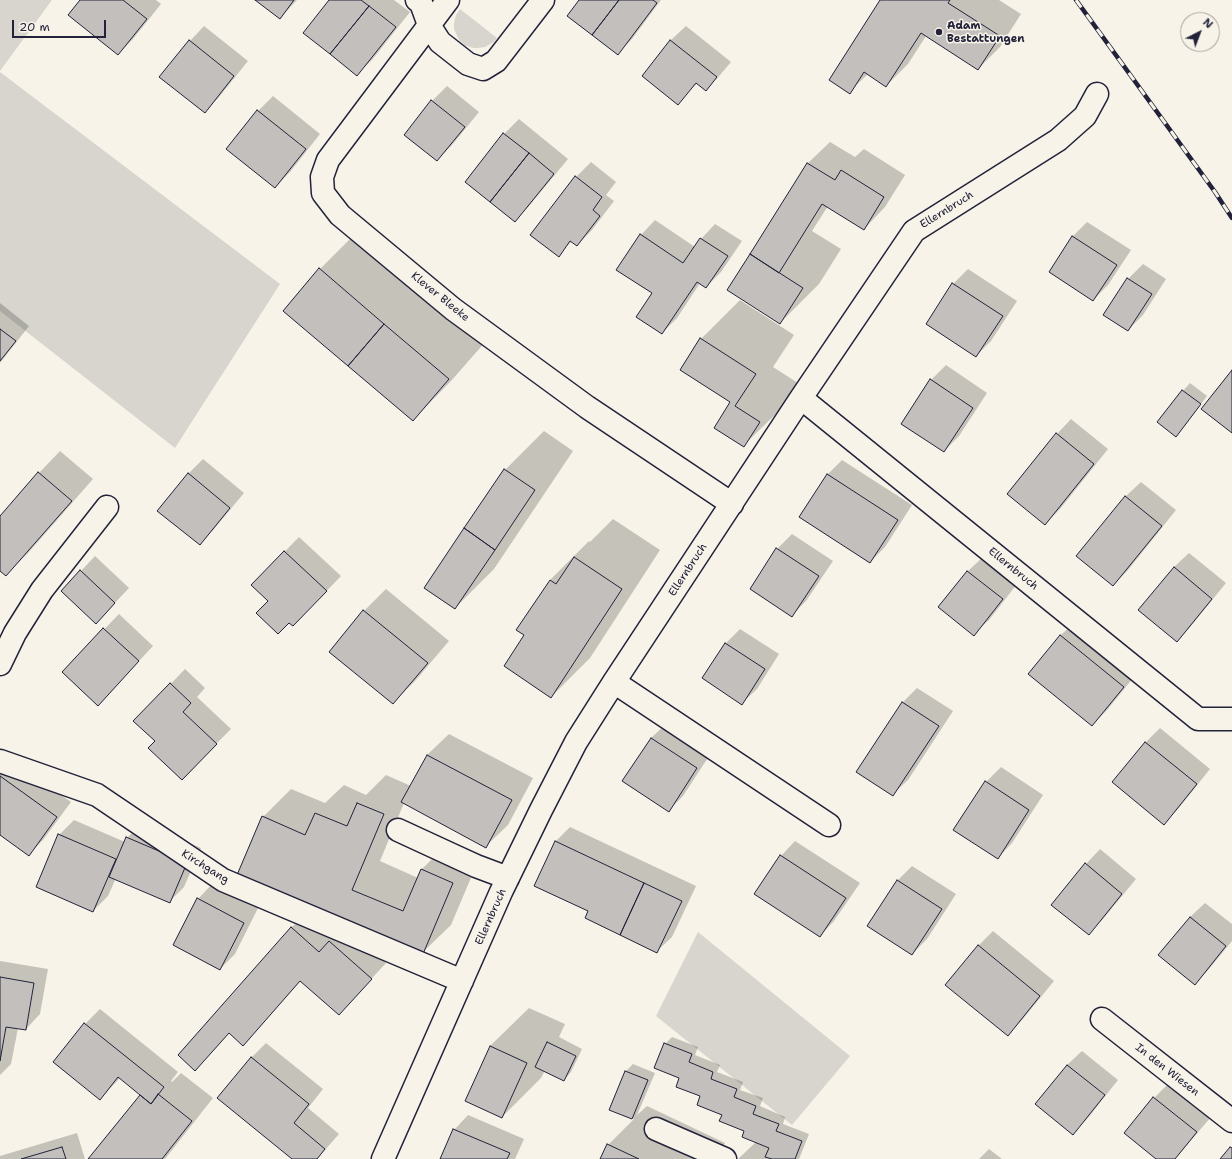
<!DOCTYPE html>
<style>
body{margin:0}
#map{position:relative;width:1232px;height:1159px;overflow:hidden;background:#f7f3e8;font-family:"Shantell Sans",sans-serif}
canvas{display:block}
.north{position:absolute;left:1180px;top:12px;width:40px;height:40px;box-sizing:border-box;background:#f7f3e8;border:1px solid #a29fa3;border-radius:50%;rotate:42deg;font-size:11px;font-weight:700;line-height:16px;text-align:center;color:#22223b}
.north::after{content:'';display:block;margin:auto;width:14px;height:18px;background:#22223b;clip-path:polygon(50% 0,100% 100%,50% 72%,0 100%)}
.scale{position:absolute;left:12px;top:20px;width:94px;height:18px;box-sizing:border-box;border:2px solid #22223b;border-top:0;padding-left:5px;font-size:12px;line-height:14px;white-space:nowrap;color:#22223b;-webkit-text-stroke:3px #f7f3e8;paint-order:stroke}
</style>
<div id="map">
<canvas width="1232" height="1159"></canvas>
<div class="north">N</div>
<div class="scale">20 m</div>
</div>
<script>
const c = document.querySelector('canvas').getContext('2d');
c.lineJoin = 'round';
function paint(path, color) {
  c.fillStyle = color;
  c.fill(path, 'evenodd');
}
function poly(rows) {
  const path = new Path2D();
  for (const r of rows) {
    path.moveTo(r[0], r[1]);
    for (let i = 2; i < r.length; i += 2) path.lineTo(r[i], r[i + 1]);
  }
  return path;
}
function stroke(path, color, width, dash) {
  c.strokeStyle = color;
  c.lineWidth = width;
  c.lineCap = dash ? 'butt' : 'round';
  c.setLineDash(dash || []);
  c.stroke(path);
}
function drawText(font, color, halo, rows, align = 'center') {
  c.font = font + ' "Shantell Sans",sans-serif';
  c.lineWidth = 3;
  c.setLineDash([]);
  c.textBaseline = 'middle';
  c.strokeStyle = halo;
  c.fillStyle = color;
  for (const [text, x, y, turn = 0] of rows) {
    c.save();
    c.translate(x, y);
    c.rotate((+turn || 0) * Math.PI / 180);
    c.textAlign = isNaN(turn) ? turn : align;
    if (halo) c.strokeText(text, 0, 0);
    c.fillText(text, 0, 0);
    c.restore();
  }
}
paint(poly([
 [0,0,52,0,0,71],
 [460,9,497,38,494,42,485,47,477,48,473,48,464,45,459,40,454,29,454,23,456,15],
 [0,72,280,284,175,448,0,311],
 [698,932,850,1056,792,1125,656,1016]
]), '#d8d5cf');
paint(poly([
 [81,0,156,0,161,4,133,39,118,54],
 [257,0,297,0,280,18],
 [331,0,394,0,410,12,372,60,357,74],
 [580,0,661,0,632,39,618,53],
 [881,0,999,0,1021,14,1000,47,978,69,926,36,908,64,886,86,868,74,849,92],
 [204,26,248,61,219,97,205,112,190,41],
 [686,26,731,62,720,75,706,90,697,83,678,103,643,75,671,40],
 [447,86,479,112,452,145,437,160,405,134,432,101],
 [273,96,320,134,290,172,275,187,228,149,258,111],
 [519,119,568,159,529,206,515,221,504,134],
 [830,142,855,157,864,149,905,175,885,207,864,229,828,206,812,231,841,249,819,284,780,323,728,290,808,163],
 [591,162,616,182,606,195,614,201,592,230,577,245,572,241,558,255,576,177],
 [655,220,695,247,701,239,715,224,742,241,721,272,706,287,700,283,677,318,662,333,641,235],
 [1087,222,1131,250,1108,285,1093,300,1050,271,1073,236],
 [359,230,487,340,451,381,413,420,320,269],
 [1143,264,1166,279,1143,315,1128,330,1105,314,1128,279],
 [968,269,1017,301,991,341,976,356,927,324,953,284],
 [740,300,794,335,773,367,798,383,783,407,744,445,732,401,701,339],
 [0,303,29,326,0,363],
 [946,365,987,393,959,436,944,451,931,380],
 [1190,383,1207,396,1183,428,1176,435,1158,422,1183,391],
 [1071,419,1108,449,1060,509,1045,524,1057,434],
 [544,431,573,451,494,569,455,608,505,470],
 [60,451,93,479,28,553,6,575,0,569,0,517,39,473],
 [203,459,244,493,214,529,200,544,158,510,189,473],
 [842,460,912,505,885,547,870,562,800,516,828,474],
 [1141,482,1176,510,1128,570,1113,585,1078,556,1126,496],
 [613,519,660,550,590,658,551,697,526,635,518,630,550,580,589,541,590,542],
 [792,534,833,561,806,601,792,615,751,588,777,549],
 [299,537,341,576,308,610,269,601,252,585],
 [1189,553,1226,583,1191,626,1177,641,1140,610,1174,567],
 [95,556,129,588,96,623,81,571],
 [983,557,1017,584,989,620,974,634,940,607,968,571],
 [386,589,449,641,415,681,393,703,331,651,364,611],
 [119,614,153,646,112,690,63,672],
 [1076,621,1138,672,1107,710,1092,725,1029,674,1061,635],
 [740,629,779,654,757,689,742,703,725,644],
 [185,669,205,688,197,697,231,729,196,764,156,741,135,721],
 [917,688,953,711,908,780,893,794,858,771,903,702],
 [666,724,711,753,683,796,669,810,651,738],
 [1160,728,1210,769,1178,809,1164,823,1114,782,1146,742],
 [449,734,533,778,508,825,486,846,404,803,380,861,418,878,422,869,450,841,481,854,451,925,422,953,263,817,291,789,325,803,344,785,366,795,386,775,411,786,427,755],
 [8,757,71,802,43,840,29,854,0,834,0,765],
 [1001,767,1043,795,1012,843,998,858,955,830,986,782],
 [74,820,125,842,127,838,142,823,201,848,184,887,169,902,116,878,108,896,93,911,59,835],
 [570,827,696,886,672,937,657,951,589,911,555,842],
 [795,841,860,883,834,921,820,936,781,856],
 [1100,849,1136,879,1103,919,1089,934,1086,864],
 [912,866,956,894,927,939,912,954,869,925,898,880],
 [212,884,258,908,235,954,220,969,198,899],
 [1205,903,1232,924,1232,941,1209,969,1195,984,1190,917],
 [306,913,345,927,386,963,339,1014,301,980,257,1030,243,1044,230,1032,195,1069,291,928],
 [993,931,1054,981,1022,1020,1008,1034,947,985,979,945],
 [0,961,48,969,40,1014,26,1029,18,1028,11,1064,0,1075],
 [529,1008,565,1024,559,1037,582,1049,571,1072,564,1080,545,1070,541,1078,502,1117,490,1046],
 [100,1009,178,1072,171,1081,172,1082,181,1073,213,1098,165,1159,89,1159,141,1095,120,1078,100,1099,85,1024],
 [672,1037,698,1047,695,1055,720,1065,717,1072,743,1082,740,1090,763,1098,760,1106,785,1117,783,1124,809,1134,799,1159,738,1159,756,1142,746,1130,723,1114,681,1077,665,1044],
 [266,1043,323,1089,308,1108,339,1134,317,1159,293,1159,219,1098,252,1057],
 [1082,1051,1118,1080,1087,1119,1073,1133,1036,1104,1067,1065],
 [633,1064,655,1073,637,1115,647,1106,725,1143,717,1159,601,1159,608,1145,634,1119,610,1109,626,1071],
 [1169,1083,1211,1117,1175,1159,1158,1159,1126,1132,1154,1098],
 [468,1115,524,1139,515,1159,441,1159,454,1130],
 [77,1133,85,1159,0,1159,0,1156],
 [989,1149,1002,1159,979,1159]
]), '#0003');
const building = poly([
 [80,0,123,0,147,19,118,55,68,15,80,0],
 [255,0,294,0,280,19,255,0],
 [329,0,361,0,369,6,330,54,303,33,329,0],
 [579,0,619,0,592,35,567,16,579,0],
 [619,0,653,0,657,3,618,55,592,35,619,0],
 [880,0,950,0,948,3,1000,36,978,70,921,33,886,87,864,72,850,94,829,80,880,0],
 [369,6,396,27,357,76,330,54,369,6],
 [189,40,234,76,205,113,159,77,189,40],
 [670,40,717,77,706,91,696,83,678,105,642,76,670,40],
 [431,100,465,127,437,161,404,135,431,100],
 [257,110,306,149,275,188,226,149,257,110],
 [503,133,529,153,490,202,465,182,503,133],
 [529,153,554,174,515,222,490,202,529,153],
 [807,163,835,180,841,170,884,197,864,230,822,204,779,273,750,254,807,163],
 [575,176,602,197,593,210,600,216,577,246,570,241,559,257,530,235,575,176],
 [640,234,683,263,700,238,728,256,706,288,697,282,662,334,636,317,652,293,616,270,640,234],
 [1072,236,1117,265,1093,301,1049,272,1072,236],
 [750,254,803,288,780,324,727,290,750,254],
 [319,268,384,324,348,366,283,311,319,268],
 [1127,278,1152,294,1128,331,1103,315,1127,278],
 [952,283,1003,316,976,357,926,324,952,283],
 [384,324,449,379,413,421,348,366,384,324],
 [0,329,16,341,0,361,0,329],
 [700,338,756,374,735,406,760,422,744,447,714,428,730,402,680,370,700,338],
 [1232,370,1232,433,1201,409,1232,370],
 [930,379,973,408,944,452,901,424,930,379],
 [1182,390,1201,404,1176,437,1157,422,1182,390],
 [1056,433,1094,464,1045,525,1007,494,1056,433],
 [504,469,535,490,495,550,464,528,504,469],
 [38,472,72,501,6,576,0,571,0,516,38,472],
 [188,473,230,508,200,545,157,511,188,473],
 [827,474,898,520,870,563,799,517,827,474],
 [1125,496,1162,526,1113,586,1076,556,1125,496],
 [464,528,495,550,455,609,424,588,464,528],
 [776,548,819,576,792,617,750,589,776,548],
 [284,551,327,591,293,626,289,623,278,634,256,613,268,601,251,585,284,551],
 [574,557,622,589,551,698,504,666,524,635,516,630,550,580,556,584,574,557],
 [1174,567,1212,599,1177,642,1138,610,1174,567],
 [80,570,115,603,96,624,61,591,80,570],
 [967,571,1003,599,974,636,938,607,967,571],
 [363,610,428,663,393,704,329,652,363,610],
 [103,628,139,661,98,706,62,672,103,628],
 [1060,635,1124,687,1092,726,1028,674,1060,635],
 [725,643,765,669,742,705,702,678,725,643],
 [170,683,191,703,183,712,217,744,182,780,148,748,155,741,133,721,170,683],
 [902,702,939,726,893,796,856,772,902,702],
 [651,738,697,768,669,812,622,781,651,738],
 [1145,742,1197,784,1164,825,1112,782,1145,742],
 [427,755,512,800,486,848,401,802,427,755],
 [0,776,57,817,29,856,0,835,0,776],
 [985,781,1029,810,998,859,953,830,985,781],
 [357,803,384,814,352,890,403,911,421,869,453,883,423,954,237,875,262,816,305,835,315,813,347,826,357,803],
 [58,834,116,859,93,912,36,887,58,834],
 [126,837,187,863,170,903,109,877,126,837],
 [555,841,644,883,620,935,585,918,588,911,534,886,555,841],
 [780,855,846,898,820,937,754,894,780,855],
 [1085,863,1122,894,1089,935,1051,905,1085,863],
 [897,880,942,909,912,955,867,926,897,880],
 [644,883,682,901,657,953,620,935,644,883],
 [197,898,244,923,220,970,173,945,197,898],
 [1190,917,1226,946,1195,985,1158,955,1190,917],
 [291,927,319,952,329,941,372,979,339,1015,300,981,243,1046,229,1033,195,1071,178,1055,291,927],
 [978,945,1040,996,1008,1036,945,985,978,945],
 [0,977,34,983,26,1030,6,1027,0,1061,0,977],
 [84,1023,164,1087,151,1104,118,1077,100,1100,53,1062,84,1023],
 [547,1042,576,1056,564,1081,535,1067,547,1042],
 [664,1043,692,1054,689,1062,713,1072,711,1079,737,1089,734,1097,756,1106,753,1114,779,1124,776,1131,802,1141,795,1159,772,1159,765,1157,769,1148,742,1137,744,1131,719,1121,722,1115,697,1105,700,1096,676,1087,679,1078,654,1068,664,1043],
 [490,1046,527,1063,502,1118,465,1101,490,1046],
 [251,1057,309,1104,294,1123,325,1149,317,1159,292,1159,217,1098,251,1057],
 [1067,1065,1105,1095,1073,1135,1035,1104,1067,1065],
 [625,1071,648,1080,632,1119,609,1110,625,1071],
 [158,1094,192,1121,162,1159,88,1159,140,1095,151,1104,158,1094],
 [1153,1097,1197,1132,1175,1159,1156,1159,1124,1133,1153,1097],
 [453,1129,510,1153,507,1159,440,1159,453,1129],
 [607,1144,639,1159,600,1159,607,1144],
 [62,1147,66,1159,21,1159,62,1147],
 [1230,1147,1232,1148,1232,1159,1220,1159,1230,1147]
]);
paint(building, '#c2bfbd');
stroke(building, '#22223b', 1);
const minor = poly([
 [417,0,421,3,429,25,440,42,468,64,483,69,496,61,543,0],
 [448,0,328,160,322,177,323,193,340,215,453,309,587,407,732,504],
 [801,398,1198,719,1232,719],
 [0,664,15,633,42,590,107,507],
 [614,682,829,825],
 [0,761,97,795,223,880,462,981],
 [398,830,476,866,508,878],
 [1102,1019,1232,1121],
 [656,1129,725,1159],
 [383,1159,501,892,541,810,576,742,614,682,801,398,914,231,1058,140,1085,116,1097,94]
]);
stroke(minor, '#22223b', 25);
stroke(minor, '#f7f3e8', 22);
const rail = poly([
 [1076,0,1215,192,1232,218]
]);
stroke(rail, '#22223b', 4.5);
stroke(rail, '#f7f3e8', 3, [9]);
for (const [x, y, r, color] of [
 [939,32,4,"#22223b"]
]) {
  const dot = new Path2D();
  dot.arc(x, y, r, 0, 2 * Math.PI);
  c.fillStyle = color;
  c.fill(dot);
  stroke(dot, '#f7f3e8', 1.5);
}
drawText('bold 11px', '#22223b', '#f7f3e8', [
 ["Adam",947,26],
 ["Bestattungen",947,39]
], 'left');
drawText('11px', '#22223b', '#f7f3e8', [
 ["Ellernbruch",947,210,-32],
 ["Klever Bleeke",440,297,39],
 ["Ellernbruch",1013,569,39],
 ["Ellernbruch",688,570,-57],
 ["Kirchgang",205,867,32],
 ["Ellernbruch",491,917,-66],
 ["In den Wiesen",1167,1070,38]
]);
</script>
